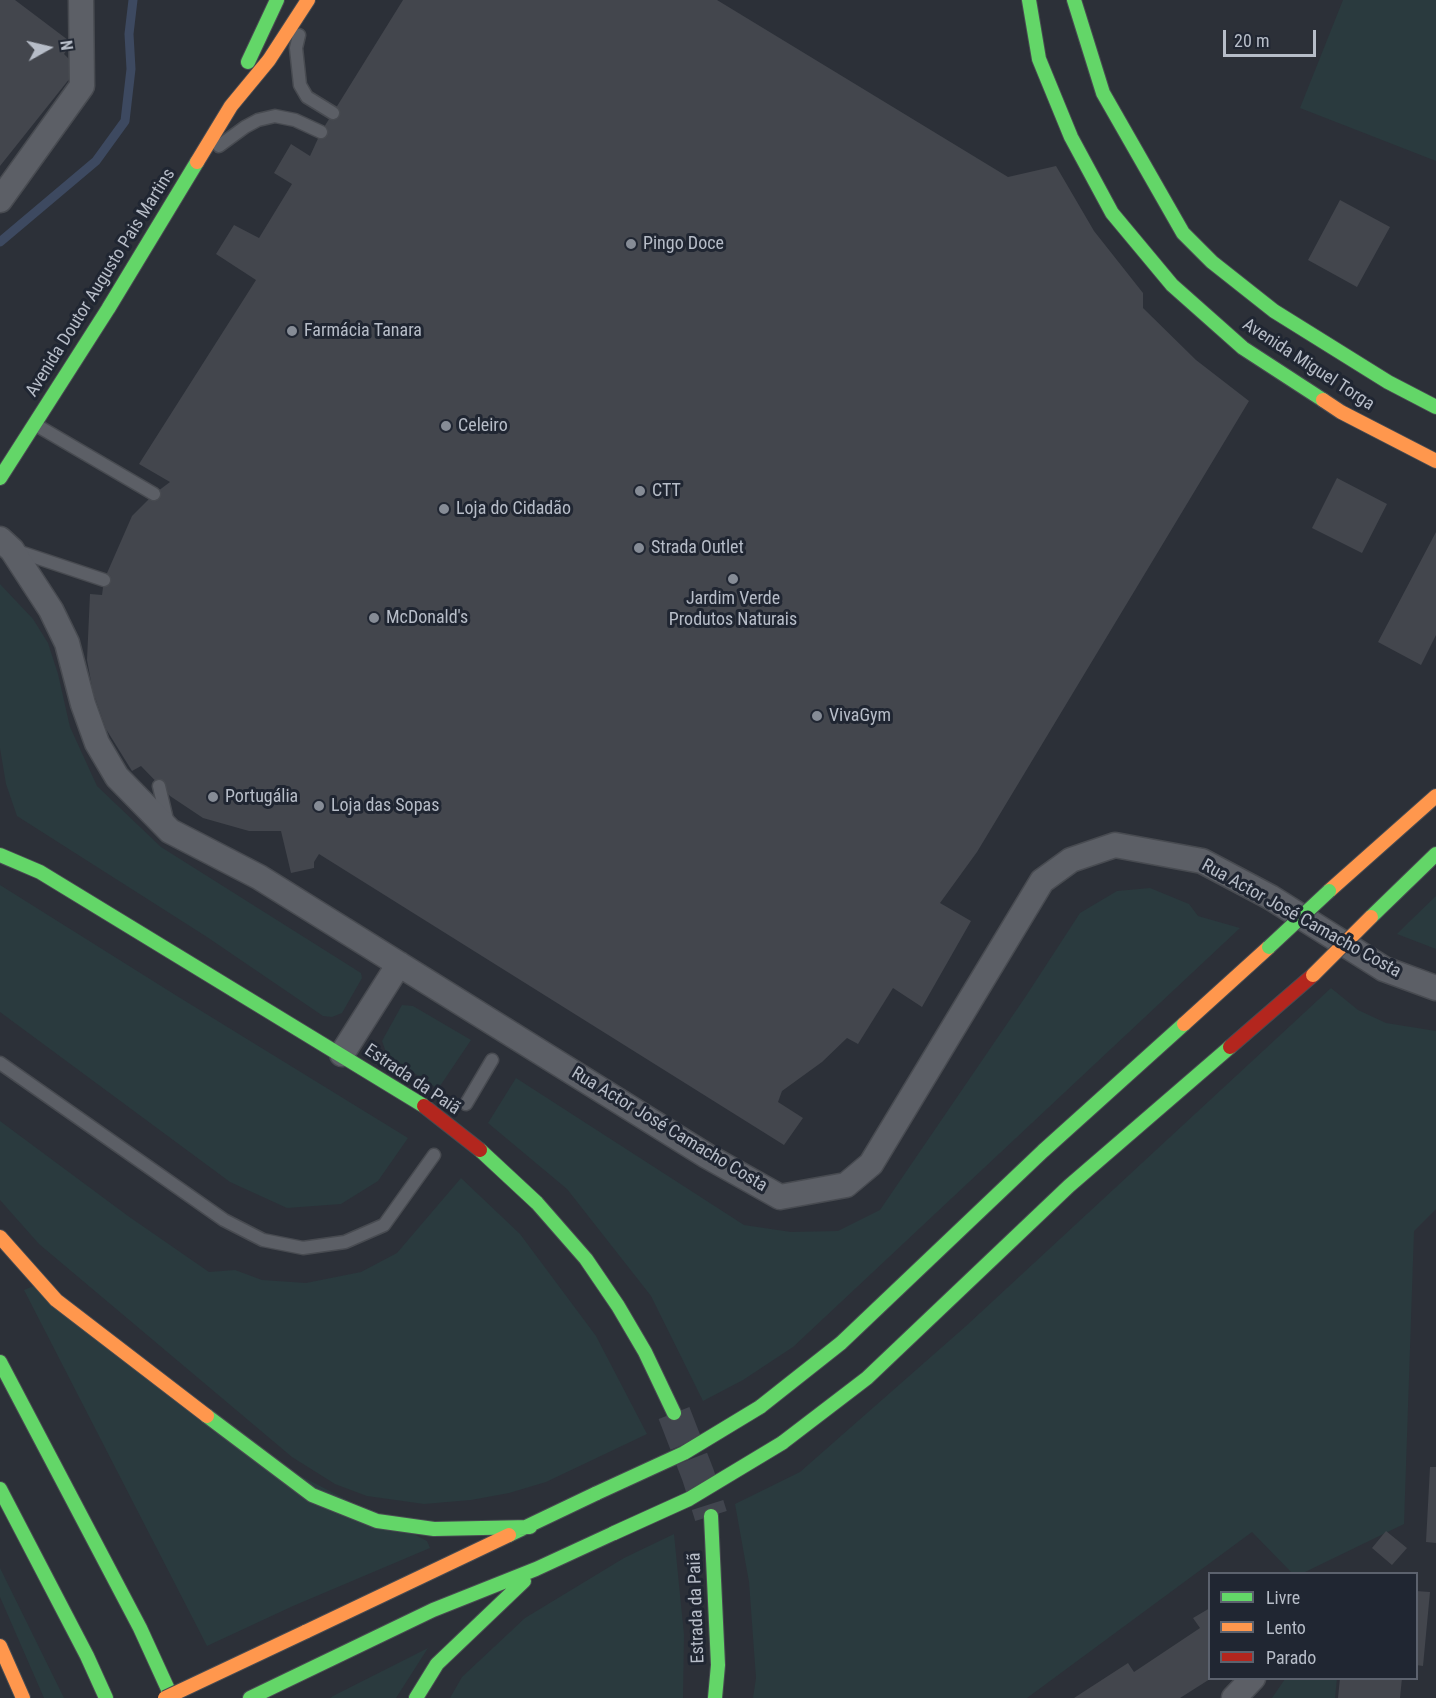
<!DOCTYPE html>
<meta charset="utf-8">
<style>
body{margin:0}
#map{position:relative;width:1436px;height:1698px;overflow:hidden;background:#2c3038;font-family:"Roboto Condensed",sans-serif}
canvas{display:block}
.legend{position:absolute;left:1208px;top:1572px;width:210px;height:108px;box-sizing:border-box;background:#202632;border:2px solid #5c626e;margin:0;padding:8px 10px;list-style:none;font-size:18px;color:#b7bdc8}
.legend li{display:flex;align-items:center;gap:12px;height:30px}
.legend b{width:30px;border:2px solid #5c626e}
.north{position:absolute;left:18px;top:18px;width:60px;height:60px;-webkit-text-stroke:4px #202632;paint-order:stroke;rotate:82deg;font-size:16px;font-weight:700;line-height:24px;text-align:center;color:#b7bdc8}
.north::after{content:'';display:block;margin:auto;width:21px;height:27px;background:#b7bdc8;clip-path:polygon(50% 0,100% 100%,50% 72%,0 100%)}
.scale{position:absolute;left:1223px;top:30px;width:93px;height:27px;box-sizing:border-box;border:3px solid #b7bdc8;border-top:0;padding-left:8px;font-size:18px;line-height:21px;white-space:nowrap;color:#b7bdc8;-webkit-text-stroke:4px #202632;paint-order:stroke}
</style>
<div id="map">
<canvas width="1436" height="1698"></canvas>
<ul class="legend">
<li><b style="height:8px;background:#63d668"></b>Livre</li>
<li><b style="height:8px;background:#ff974d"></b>Lento</li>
<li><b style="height:8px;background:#b3261e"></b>Parado</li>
</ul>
<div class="north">N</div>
<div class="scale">20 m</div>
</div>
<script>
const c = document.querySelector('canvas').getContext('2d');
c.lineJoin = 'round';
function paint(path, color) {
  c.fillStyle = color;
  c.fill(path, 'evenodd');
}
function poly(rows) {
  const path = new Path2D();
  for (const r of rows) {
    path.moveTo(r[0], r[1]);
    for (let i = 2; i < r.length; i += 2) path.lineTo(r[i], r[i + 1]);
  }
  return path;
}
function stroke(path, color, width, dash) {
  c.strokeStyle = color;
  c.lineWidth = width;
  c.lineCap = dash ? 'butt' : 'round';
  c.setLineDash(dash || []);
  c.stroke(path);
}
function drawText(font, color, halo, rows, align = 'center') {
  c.font = font + ' "Roboto Condensed",sans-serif';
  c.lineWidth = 6;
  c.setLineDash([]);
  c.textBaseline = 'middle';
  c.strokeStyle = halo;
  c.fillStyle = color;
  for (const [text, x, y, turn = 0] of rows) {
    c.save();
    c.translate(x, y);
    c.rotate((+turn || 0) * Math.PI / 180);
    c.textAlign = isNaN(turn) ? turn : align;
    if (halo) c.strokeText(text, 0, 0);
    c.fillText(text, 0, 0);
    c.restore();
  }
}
paint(poly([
 [1343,0,1436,0,1436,161,1300,108],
 [0,584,33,619,48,643,58,674,70,727,97,786,161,847,361,973,362,978,342,1013,332,1017,323,1016,207,937,17,816,6,784,0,748],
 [0,885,177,996,408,1138,378,1181,341,1204,287,1208,230,1182,0,1012],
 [1150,888,1189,904,1198,916,1240,928,793,1347,743,1380,703,1401,651,1296,567,1189,488,1123,516,1078,744,1225,791,1232,838,1231,880,1210,1026,996,1080,913,1117,891],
 [1436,896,1436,949,1397,934,1409,922],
 [1331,988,1358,1010,1386,1023,1436,1031,1436,1209,1414,1231,1404,1524,1303,1573,1292,1573,1252,1532,1027,1698,753,1698,756,1678,749,1582,735,1504,800,1472,966,1326],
 [402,1005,413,1006,471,1040,438,1089,387,1055,382,1041],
 [0,1121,128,1216,209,1272,235,1270,262,1280,306,1283,361,1272,397,1253,461,1178,520,1234,596,1336,647,1434,546,1482,509,1493,471,1500,424,1504,367,1496,335,1484,292,1457,39,1244,0,1200],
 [36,1285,213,1431,427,1541,430,1548,293,1606,207,1646,24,1290],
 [674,1534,684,1635,683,1698,450,1698,462,1677,525,1618,624,1558],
 [0,1568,64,1698,44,1698,0,1597],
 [428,1648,396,1698,330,1698,335,1695],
 [1285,1679,1337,1679,1335,1698,1272,1698]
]), '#2a3a3e');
stroke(poly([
 [0,242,96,161,125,121,131,69,129,34,133,0]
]), '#3d4960', 9);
paint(poly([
 [0,0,15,0,72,43,64,54,78,68,0,166],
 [403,0,717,0,1008,177,1056,166,1094,231,1143,293,1143,308,1196,360,1249,401,977,852,940,903,971,921,922,1007,893,988,858,1044,847,1038,822,1062,782,1091,778,1102,803,1118,784,1145,319,854,314,862,314,868,291,873,281,831,249,831,203,818,170,796,141,766,132,771,106,729,93,692,87,660,90,594,102,595,104,580,132,516,154,494,170,482,139,464,256,280,216,254,234,225,259,238,292,184,274,173,291,144,310,156,321,132],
 [1340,200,1390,227,1357,287,1308,260],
 [1337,478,1387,504,1362,553,1312,528],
 [1436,532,1436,635,1421,665,1378,642],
 [1430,1467,1436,1467,1436,1543,1426,1542],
 [1386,1531,1407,1548,1392,1565,1372,1548],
 [1416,1591,1430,1592,1423,1666,1416,1665],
 [1210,1608,1210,1679,1180,1698,1074,1698,1128,1663,1134,1672,1200,1628,1193,1618],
 [1340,1678,1402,1678,1400,1698,1338,1698]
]), '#43464d');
stroke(poly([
 [674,1413,698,1475,711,1516]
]), '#41454e', 33, [33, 16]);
const lane = poly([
 [299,35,296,48,300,85,307,97,333,113],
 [219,146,245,127,258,120,275,116,295,120,321,132],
 [36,425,154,494],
 [14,550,104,580],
 [159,786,168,824],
 [0,1063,224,1220,263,1240,303,1248,345,1242,384,1225,434,1155],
 [466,1104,492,1060]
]);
const street = poly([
 [0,200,82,86,81,0],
 [0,539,12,550,51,610,67,643,83,704,97,743,117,777,170,831,259,877,707,1156,780,1197,846,1185,871,1164,1042,881,1071,860,1115,845,1202,861,1270,897,1384,969,1436,988],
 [342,1054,399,964],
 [1234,1698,1253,1678]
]);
const fast = poly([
 [1029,0,1039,59,1071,137,1112,213,1172,285,1243,348,1323,400],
 [1074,0,1103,93,1183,233,1212,262,1274,311,1388,382,1436,407],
 [248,62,277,0],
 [0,478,108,309,197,162],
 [0,855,40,872,424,1106],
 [1371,917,1436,854],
 [480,1150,537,1203,586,1259,618,1306,645,1352,674,1413],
 [0,1362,140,1628,172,1698],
 [760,1407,841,1343,1043,1151,1184,1024],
 [207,1416,312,1495,377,1521,434,1529,530,1527],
 [782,1443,867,1378,1069,1186,1230,1047],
 [0,1489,87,1656,106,1698],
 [711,1516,718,1665,715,1698],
 [509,1535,597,1493],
 [250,1698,433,1610,536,1569,614,1533],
 [416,1698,437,1664,524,1581]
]);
const slow = poly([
 [197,162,231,106,269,60,308,0],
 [1323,400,1341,412,1436,461],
 [1329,891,1436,796],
 [1184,1024,1269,947],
 [0,1237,56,1300,207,1416],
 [305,1632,509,1535],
 [0,1646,23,1698]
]);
const jam = poly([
 [1230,1047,1313,975]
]);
stroke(lane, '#484b51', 15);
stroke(street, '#484b51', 27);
stroke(fast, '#484b51', 16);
stroke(slow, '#484b51', 16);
stroke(jam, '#484b51', 16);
stroke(lane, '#5c5f66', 12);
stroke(street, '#5c5f66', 24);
stroke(fast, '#63d668', 14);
stroke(slow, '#ff974d', 14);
stroke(jam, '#b3261e', 14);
const fastBridge = poly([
 [1269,947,1329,891],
 [597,1493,684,1453,760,1407],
 [614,1533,689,1499,782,1443]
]);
const slowBridge = poly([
 [1313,975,1371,917],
 [165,1698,305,1632]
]);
const jamBridge = poly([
 [424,1106,480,1150]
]);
stroke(fastBridge, '#484b51', 16, []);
stroke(slowBridge, '#484b51', 16, []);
stroke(jamBridge, '#484b51', 16, []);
stroke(fastBridge, '#63d668', 14);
stroke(slowBridge, '#ff974d', 14);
stroke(jamBridge, '#b3261e', 14);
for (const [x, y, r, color] of [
 [631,244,6,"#868c96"],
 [292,331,6,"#868c96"],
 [446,426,6,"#868c96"],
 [640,491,6,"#868c96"],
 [444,509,6,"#868c96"],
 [639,548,6,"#868c96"],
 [733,579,6,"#868c96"],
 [374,618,6,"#868c96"],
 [817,716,6,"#868c96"],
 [213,797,6,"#868c96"],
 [319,806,6,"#868c96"]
]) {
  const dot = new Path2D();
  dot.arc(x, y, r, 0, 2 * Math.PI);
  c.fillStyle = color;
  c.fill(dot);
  stroke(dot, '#202632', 2);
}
drawText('18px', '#b7bdc8', '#202632', [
 ["Pingo Doce",643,244],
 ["Farmácia Tanara",304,331],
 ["Celeiro",458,426],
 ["CTT",652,491],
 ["Loja do Cidadão",456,509],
 ["Strada Outlet",651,548],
 ["Jardim Verde",733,599,"center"],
 ["Produtos Naturais",733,620,"center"],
 ["McDonald's",386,618],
 ["VivaGym",829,716],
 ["Portugália",225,797],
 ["Loja das Sopas",331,806]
], 'left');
drawText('18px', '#b7bdc8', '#202632', [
 ["Avenida Doutor Augusto Pais Martins",101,283,-58],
 ["Avenida Miguel Torga",1308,365,33],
 ["Rua Actor José Camacho Costa",1301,919,29],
 ["Estrada da Paiã",412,1080,34],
 ["Rua Actor José Camacho Costa",669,1130,31],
 ["Estrada da Paiã",697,1608,-92]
]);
</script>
